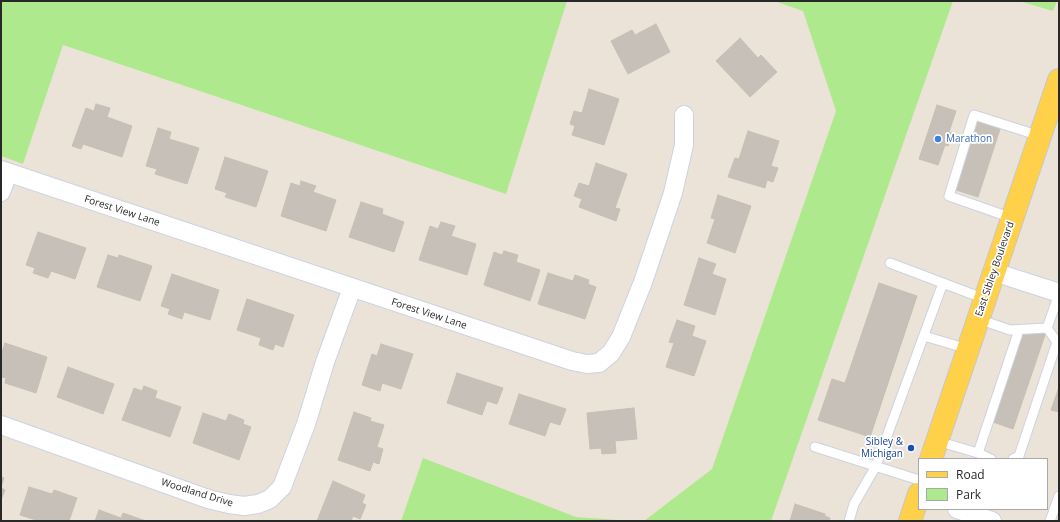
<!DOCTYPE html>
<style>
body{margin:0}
#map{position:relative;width:1060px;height:522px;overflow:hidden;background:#ece3d8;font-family:"Open Sans",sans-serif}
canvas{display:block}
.frame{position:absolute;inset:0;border:2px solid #282828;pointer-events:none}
.legend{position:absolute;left:918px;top:458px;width:130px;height:52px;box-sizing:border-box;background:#fff;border:1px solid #a9a9a9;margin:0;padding:5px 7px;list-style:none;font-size:12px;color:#282828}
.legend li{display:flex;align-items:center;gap:8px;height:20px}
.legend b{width:20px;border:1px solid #a9a9a9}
</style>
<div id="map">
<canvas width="1060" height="522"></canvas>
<div class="frame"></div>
<ul class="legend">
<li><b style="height:5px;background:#ffd14a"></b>Road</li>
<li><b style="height:11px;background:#afe98e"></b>Park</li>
</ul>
</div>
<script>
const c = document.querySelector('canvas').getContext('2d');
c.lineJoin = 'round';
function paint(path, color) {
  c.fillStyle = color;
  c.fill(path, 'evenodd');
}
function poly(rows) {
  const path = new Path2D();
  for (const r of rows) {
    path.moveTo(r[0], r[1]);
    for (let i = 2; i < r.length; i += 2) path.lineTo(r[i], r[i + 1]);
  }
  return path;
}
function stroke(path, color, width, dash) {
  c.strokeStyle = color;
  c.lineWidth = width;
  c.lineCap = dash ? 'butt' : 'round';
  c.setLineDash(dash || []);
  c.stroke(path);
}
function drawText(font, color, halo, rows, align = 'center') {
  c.font = font + ' "Open Sans",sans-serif';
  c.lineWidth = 3.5;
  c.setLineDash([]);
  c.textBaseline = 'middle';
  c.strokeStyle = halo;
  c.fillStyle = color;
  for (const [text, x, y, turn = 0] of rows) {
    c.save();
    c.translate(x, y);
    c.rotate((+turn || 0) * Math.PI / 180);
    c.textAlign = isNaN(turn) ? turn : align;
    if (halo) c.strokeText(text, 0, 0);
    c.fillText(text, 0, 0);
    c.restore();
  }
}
paint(poly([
 [1,1,567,1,506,194,63,45,23,164,1,156],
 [774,1,953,1,771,521,644,521,712,469,836,111,803,11],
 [1019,1,1057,1,1053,11],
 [423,458,576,517,633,521,401,521]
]), '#afe98e');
const building = poly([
 [656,24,670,52,628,74,611,41,632,30,635,35,656,24],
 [740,38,758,58,761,55,777,72,750,97,716,61,740,38],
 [589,89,619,99,604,145,572,135,575,126,570,124,574,111,582,113,589,89],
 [96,104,110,108,107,117,132,126,122,157,83,144,81,149,72,146,86,108,94,111,96,104],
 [937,105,956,111,949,132,952,133,948,146,945,145,938,165,919,159,937,105],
 [979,119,1001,126,978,197,956,190,979,119],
 [158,128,171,132,169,139,199,148,187,184,155,174,157,169,146,166,158,128],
 [748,131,779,141,771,166,778,168,773,182,767,180,765,188,728,177,735,158,739,159,748,131],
 [225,157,268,171,256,207,225,197,227,193,215,189,225,157],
 [596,163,627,174,615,208,620,209,616,221,579,207,582,199,574,196,579,183,589,186,596,163],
 [301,181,316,186,313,192,336,200,326,231,281,216,291,183,300,186,301,181],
 [718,195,751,206,735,253,707,243,715,219,711,218,718,195],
 [361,202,383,209,382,214,404,222,394,252,349,237,361,202],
 [441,222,455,226,451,236,476,244,467,275,419,260,430,226,438,229,441,222],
 [38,232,86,248,75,279,51,271,48,278,33,273,35,268,26,265,38,232],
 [504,251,518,255,516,262,540,270,530,301,484,285,494,252,502,255,504,251],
 [108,255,118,258,119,255,152,266,140,301,97,287,108,255],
 [699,258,716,264,712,274,726,279,715,315,684,305,699,258],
 [548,273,573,281,575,275,589,280,588,284,596,287,585,319,538,304,548,273],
 [172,274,219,290,210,320,184,312,182,319,168,314,170,309,161,306,172,274],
 [879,283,917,296,870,437,818,420,832,379,845,383,879,283],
 [247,299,294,315,283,347,275,344,273,350,259,345,261,338,237,330,247,299],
 [677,320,695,326,692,336,706,341,694,376,666,367,674,343,669,342,677,320],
 [1026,325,1046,332,1013,429,993,422,1026,325],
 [5,343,47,357,36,393,5,383,6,378,1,377,1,355,5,343],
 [381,344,413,354,401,389,382,383,380,391,362,385,372,354,377,356,381,344],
 [68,367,114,384,103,414,57,397,68,367],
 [457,373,503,388,497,404,487,401,482,415,447,403,457,373],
 [144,386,157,391,155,398,181,407,170,437,122,420,134,388,142,391,144,386],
 [1059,387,1059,412,1051,410,1059,387],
 [519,394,566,409,560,425,550,422,545,436,509,424,519,394],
 [634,408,637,439,615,441,616,453,602,454,601,448,590,449,587,413,634,408],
 [354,412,371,418,370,421,384,425,377,447,383,449,379,464,373,462,370,471,338,460,354,412],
 [203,413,226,421,229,414,244,420,243,424,251,427,239,460,193,443,203,413],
 [1,477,4,478,1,487,1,477],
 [333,481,365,495,362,503,366,505,360,519,353,516,351,521,317,521,333,481],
 [29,487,52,494,54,490,77,498,69,521,39,521,20,515,29,487],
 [1,488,5,490,1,500,1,488],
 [795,504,825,514,825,516,830,518,829,521,790,521,795,504],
 [99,510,121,518,123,513,146,521,95,521,99,510]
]);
paint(building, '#c7c0b8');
stroke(building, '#c8bfb2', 1);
const lane = poly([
 [1012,218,949,196,974,115,1040,136],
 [890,263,985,299],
 [978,319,1010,330,1047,328,1059,294],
 [924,336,968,349],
 [937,441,978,453,991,459],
 [815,447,919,480],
 [978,453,1019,330],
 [1013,459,1019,456,1057,342,1047,328],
 [849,521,854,504,876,466,943,283],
 [1050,521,1059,496]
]);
const street = poly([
 [1,170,572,361,587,364,599,363,611,353,621,337,643,282,673,193,684,145,684,115],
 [1,192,8,173],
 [994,272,1059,293],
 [1,425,208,499,229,504,244,506,258,504,270,499,282,487,306,424,325,362,352,288],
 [957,509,992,521]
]);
const primary = poly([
 [931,459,1059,80],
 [910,521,919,494]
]);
stroke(lane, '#cdd2e3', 11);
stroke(street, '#cdd2e3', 20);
stroke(primary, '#c7c7c7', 24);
stroke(lane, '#fff', 9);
stroke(street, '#fff', 18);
stroke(primary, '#ffd14a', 22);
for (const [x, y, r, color] of [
 [938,139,4,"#3f7fe0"],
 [911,448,4,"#1a4fb4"]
]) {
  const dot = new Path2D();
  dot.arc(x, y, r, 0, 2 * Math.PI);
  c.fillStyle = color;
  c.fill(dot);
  stroke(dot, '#fff', 1.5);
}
drawText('10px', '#366cbe', '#fff', [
 ["Marathon",946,139]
], 'left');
drawText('10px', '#282828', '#fff', [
 ["Forest View Lane",122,211,18],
 ["East Sibley Boulevard",995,269,-71],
 ["Forest View Lane",429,314,18],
 ["Woodland Drive",197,493,17]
]);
drawText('10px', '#164399', '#fff', [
 ["Sibley &",903,442],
 ["Michigan",903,454]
], 'right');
</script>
